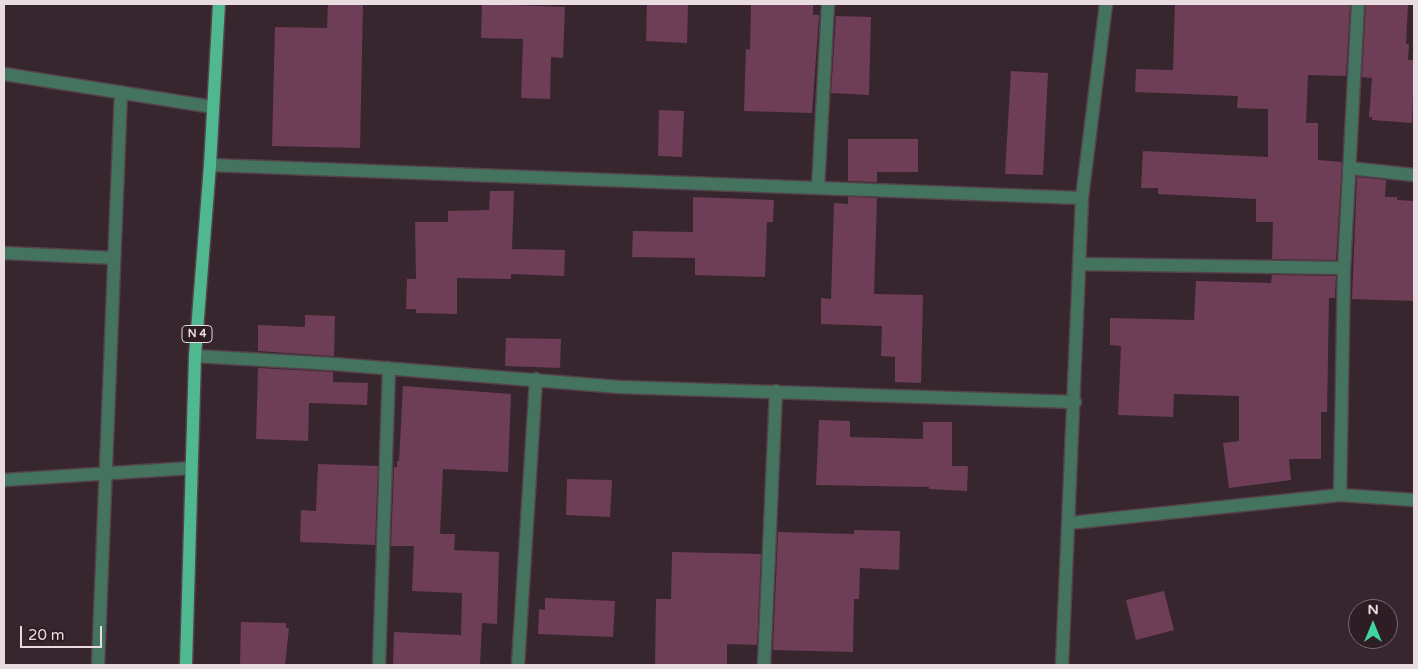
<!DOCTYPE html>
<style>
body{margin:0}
#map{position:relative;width:1418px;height:669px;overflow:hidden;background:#38262f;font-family:"Varela Round",sans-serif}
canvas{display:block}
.frame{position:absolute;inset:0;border:5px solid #e8dce1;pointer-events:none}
.north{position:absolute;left:1348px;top:599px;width:50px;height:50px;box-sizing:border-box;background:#2e1d25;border:1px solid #786970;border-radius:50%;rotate:0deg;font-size:14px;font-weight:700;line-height:20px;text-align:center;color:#e8dce1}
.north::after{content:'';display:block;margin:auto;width:18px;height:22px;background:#40d4a2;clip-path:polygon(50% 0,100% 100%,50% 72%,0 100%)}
.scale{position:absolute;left:20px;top:626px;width:82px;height:22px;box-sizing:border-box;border:2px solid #e8dce1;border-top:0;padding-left:6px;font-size:15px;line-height:18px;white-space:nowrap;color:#e8dce1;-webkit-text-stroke:4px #2e1d25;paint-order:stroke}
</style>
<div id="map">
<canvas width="1418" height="669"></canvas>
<div class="frame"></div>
<div class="north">N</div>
<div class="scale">20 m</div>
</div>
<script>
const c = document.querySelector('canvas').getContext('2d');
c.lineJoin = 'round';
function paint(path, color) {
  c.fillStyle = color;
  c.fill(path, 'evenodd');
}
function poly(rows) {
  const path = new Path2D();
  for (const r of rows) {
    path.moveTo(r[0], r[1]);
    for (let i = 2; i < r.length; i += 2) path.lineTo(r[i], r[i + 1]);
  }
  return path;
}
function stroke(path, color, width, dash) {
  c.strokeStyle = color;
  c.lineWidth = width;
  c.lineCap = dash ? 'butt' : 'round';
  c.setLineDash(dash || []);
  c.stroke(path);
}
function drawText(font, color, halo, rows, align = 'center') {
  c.font = font + ' "Varela Round",sans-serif';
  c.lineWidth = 4.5;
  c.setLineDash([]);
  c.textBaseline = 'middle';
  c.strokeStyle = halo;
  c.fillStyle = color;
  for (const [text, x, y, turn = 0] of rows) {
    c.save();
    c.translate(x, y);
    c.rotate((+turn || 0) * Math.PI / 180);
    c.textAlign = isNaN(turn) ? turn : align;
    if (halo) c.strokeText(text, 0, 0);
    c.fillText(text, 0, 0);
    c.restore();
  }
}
paint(poly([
 [328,4,363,4,360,148,272,146,275,27,327,28],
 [482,4,565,7,563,58,551,57,550,99,521,98,523,39,481,38],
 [647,4,688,4,687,43,646,41],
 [751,4,813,4,813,15,819,15,812,113,744,111,746,49,750,50],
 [1175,4,1350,4,1346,76,1308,75,1306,123,1318,123,1318,160,1342,162,1336,260,1272,259,1273,222,1256,222,1256,199,1158,194,1158,188,1141,188,1143,151,1268,157,1268,109,1237,108,1238,96,1135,92,1136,69,1173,70],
 [1366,4,1408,4,1406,44,1409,44,1408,60,1414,60,1412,123,1372,120,1372,117,1369,117,1372,78,1362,77],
 [836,16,871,17,869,95,831,93],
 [1011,71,1048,73,1043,175,1005,174],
 [659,110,684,111,682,157,658,156],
 [848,139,918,139,918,172,877,172,877,182,848,181],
 [1357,177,1386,180,1385,197,1397,197,1397,200,1414,201,1414,301,1352,299],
 [490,191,514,191,512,249,565,250,564,276,511,274,511,279,457,278,457,314,416,313,416,309,406,309,407,279,416,279,415,222,448,222,448,211,489,210],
 [693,197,774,200,773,222,767,222,765,277,695,275,695,258,632,257,633,231,693,232],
 [848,197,877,198,874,294,923,295,921,383,895,382,895,357,881,356,882,326,821,324,821,298,831,299,834,203,848,204],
 [1272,275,1336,276,1335,298,1329,298,1327,412,1321,412,1321,459,1289,459,1291,480,1229,488,1223,443,1239,441,1239,396,1174,394,1173,417,1118,415,1121,346,1110,345,1110,318,1194,320,1196,281,1271,283],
 [305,315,335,316,334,356,258,351,258,325,305,327],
 [506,338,561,339,560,368,505,366],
 [258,368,333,372,333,382,368,383,367,405,309,403,308,441,256,439],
 [403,386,511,394,508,472,443,469,440,534,455,534,454,550,499,552,497,624,482,623,480,665,393,665,394,632,461,635,462,593,412,591,414,546,391,546,394,467,397,467,397,461,399,461],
 [819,420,850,421,850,437,923,439,923,422,952,422,952,466,968,466,967,491,929,489,929,487,816,485],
 [318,464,378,466,375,545,300,542,301,510,316,511],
 [567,479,612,480,610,517,566,515],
 [854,530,900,531,899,570,860,568,859,599,854,599,853,652,773,650,778,532,854,534],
 [672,552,761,554,757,645,727,644,727,665,655,665,656,599,671,599],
 [1164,591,1174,630,1136,640,1126,600],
 [545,598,615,601,613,637,538,634,539,609,545,610],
 [241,622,286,623,286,628,289,628,285,665,240,665]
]), '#6e3e56');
const minor = poly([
 [4,74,213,107],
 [210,165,1082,198],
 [1349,168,1414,175],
 [818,188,828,4],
 [4,253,114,258],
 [1080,264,1344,268],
 [195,356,334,364,619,387,1075,402],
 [4,480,191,468],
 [1340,495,1344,268,1358,4],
 [1069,523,1340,495,1414,500],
 [98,665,121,92],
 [379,665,389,368],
 [518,665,536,379],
 [764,665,776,391],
 [1062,665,1082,198,1106,4]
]);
const primary = poly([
 [186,665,195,356,210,165,219,4]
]);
stroke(minor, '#54434b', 15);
stroke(primary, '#54434b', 15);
stroke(minor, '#44735f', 12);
stroke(primary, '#4fb891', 12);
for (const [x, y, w] of [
 [197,334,30]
]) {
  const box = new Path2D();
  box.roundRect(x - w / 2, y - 8.5, w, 17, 4);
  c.fillStyle = '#2e1d25';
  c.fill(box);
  stroke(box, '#e8dce1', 1);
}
drawText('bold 11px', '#e8dce1', null, [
 ["N 4",197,334]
]);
</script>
